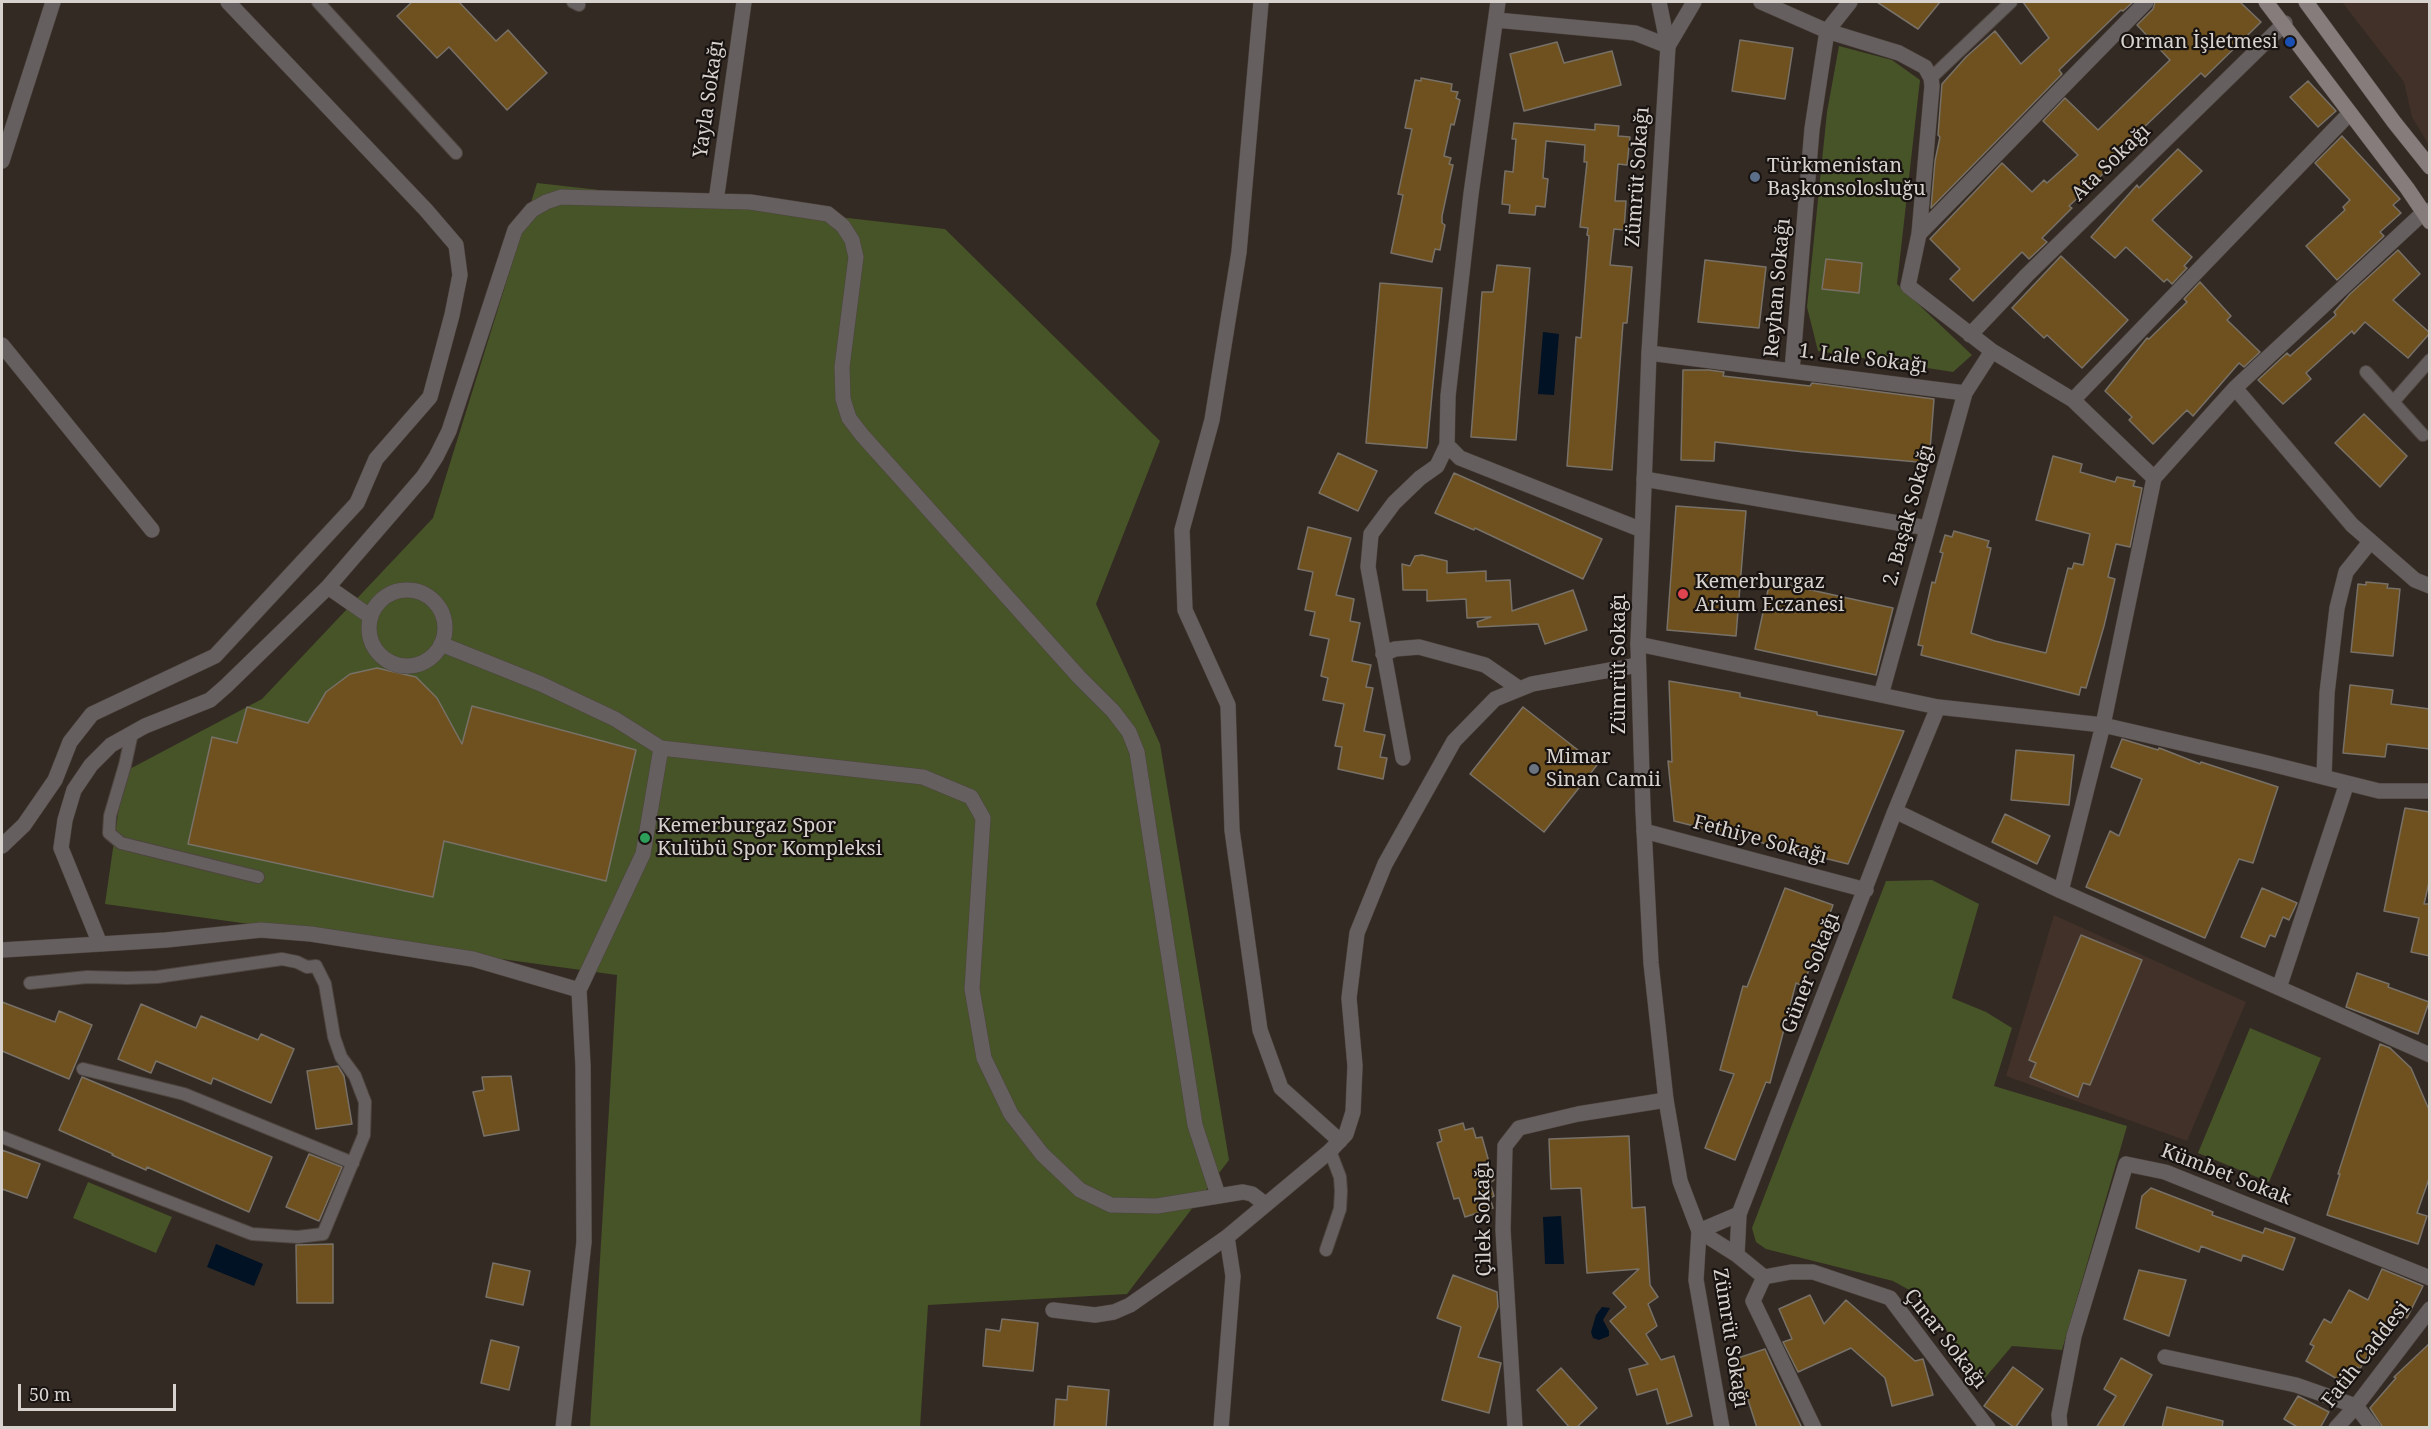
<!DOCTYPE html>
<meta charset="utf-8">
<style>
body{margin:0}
#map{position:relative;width:2431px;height:1429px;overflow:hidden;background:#342a24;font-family:"Noto Serif",serif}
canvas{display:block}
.frame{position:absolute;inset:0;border:3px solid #d8d2ce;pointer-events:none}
.scale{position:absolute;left:18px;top:1384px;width:158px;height:27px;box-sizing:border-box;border:3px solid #d8d2ce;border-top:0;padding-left:8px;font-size:18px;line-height:21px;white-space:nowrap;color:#d8d2ce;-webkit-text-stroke:4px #181311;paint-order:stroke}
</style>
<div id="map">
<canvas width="2431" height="1429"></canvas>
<div class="frame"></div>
<div class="scale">50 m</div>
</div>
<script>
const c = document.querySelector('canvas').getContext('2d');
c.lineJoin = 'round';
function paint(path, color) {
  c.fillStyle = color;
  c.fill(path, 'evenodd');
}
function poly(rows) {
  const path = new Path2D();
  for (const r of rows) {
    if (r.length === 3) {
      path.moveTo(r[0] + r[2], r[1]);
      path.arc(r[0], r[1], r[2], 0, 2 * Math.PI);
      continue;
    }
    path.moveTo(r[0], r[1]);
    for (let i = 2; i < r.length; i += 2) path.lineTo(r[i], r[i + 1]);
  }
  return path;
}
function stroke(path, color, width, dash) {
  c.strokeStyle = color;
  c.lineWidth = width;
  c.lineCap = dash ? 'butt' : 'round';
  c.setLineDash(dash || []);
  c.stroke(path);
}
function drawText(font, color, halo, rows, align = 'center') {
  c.font = font + ' "Noto Serif",serif';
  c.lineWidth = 4.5;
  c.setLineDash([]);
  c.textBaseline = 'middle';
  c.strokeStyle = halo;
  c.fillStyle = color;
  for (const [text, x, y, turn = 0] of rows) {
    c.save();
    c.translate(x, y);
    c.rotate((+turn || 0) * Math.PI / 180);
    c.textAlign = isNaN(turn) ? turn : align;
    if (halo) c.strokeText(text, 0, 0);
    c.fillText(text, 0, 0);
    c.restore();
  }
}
paint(poly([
 [2342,2,2429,2,2429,145,2412,117,2404,82],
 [2054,915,2246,1002,2187,1141,2006,1076]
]), '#413128');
paint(poly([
 [1839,46,1892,60,1920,80,1897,284,1972,355,1953,372,1818,351,1807,307,1827,112],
 [537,183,945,229,1160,441,1096,604,1160,744,1229,1160,1127,1294,928,1305,920,1427,590,1427,617,975,105,904,124,772,262,699,433,518],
 [1932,880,1979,904,1952,998,1986,1012,2012,1028,1994,1086,2127,1126,2062,1350,2012,1346,1979,1385,1941,1321,1913,1292,1893,1281,1766,1249,1756,1242,1752,1228,1886,881],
 [2250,1028,2321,1058,2269,1182,2198,1153],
 [88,1182,172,1217,156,1253,73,1218]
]), '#465427');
paint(poly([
 [1543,332,1559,334,1554,395,1538,394],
 [1561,1216,1564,1264,1545,1264,1543,1217],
 [216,1244,263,1264,254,1286,207,1267],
 [1602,1307,1610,1308,1603,1320,1609,1331,1609,1336,1599,1340,1593,1338,1591,1332,1596,1315]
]), '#001223');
const building = poly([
 [412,2,459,2,496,41,508,30,547,73,507,110,449,47,437,58,397,16,412,2],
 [1877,2,1940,2,1918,29,1877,2],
 [2023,2,2133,2,2123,11,2121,10,2059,70,2062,74,1931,208,1935,161,1940,137,1938,135,1942,84,1966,57,1995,31,2021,64,2049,38,2023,2],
 [2155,2,2240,2,2261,22,2205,77,2201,73,2102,167,2106,171,2069,206,2072,208,2042,238,2047,242,2029,259,2022,252,1973,301,1950,279,1960,269,1930,239,2002,163,2032,192,2044,180,2047,183,2078,155,2043,121,2065,98,2098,130,2170,60,2137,25,2153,9,2155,2],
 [1740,40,1793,48,1785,99,1732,91,1740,40],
 [1557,42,1564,63,1612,51,1621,85,1524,111,1510,54,1557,42],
 [1421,78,1452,84,1451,91,1458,92,1456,98,1460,100,1454,125,1451,124,1444,156,1451,158,1449,164,1453,165,1442,216,1442,223,1445,225,1440,250,1435,249,1432,262,1391,253,1403,195,1398,194,1412,129,1405,128,1415,80,1421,81,1421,78],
 [2308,81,2336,111,2318,127,2290,97,2308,81],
 [1514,123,1595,130,1595,124,1619,126,1618,136,1630,137,1627,165,1618,164,1615,201,1626,201,1624,230,1614,229,1610,265,1632,267,1627,323,1623,323,1612,470,1567,466,1576,337,1581,338,1589,236,1587,235,1588,228,1580,227,1587,162,1584,162,1585,145,1546,141,1543,178,1548,179,1545,207,1536,206,1535,215,1509,213,1510,205,1502,204,1505,171,1513,172,1516,139,1512,139,1514,123],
 [2342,136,2400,199,2393,205,2401,213,2380,232,2384,236,2337,280,2306,246,2345,210,2343,207,2350,200,2315,163,2342,136],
 [2178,149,2202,171,2152,220,2192,257,2184,266,2187,268,2172,284,2167,279,2164,282,2126,247,2115,258,2091,237,2137,185,2139,188,2178,149],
 [2398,250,2420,274,2393,300,2430,333,2408,358,2365,322,2354,334,2352,331,2306,373,2311,379,2283,404,2258,380,2287,353,2290,356,2336,315,2334,312,2350,294,2398,250],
 [2061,256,2128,320,2082,368,2047,335,2044,338,2012,308,2061,256],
 [1826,259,1862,263,1859,293,1822,289,1826,259],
 [1705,260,1766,267,1759,328,1698,322,1705,260],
 [1497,265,1530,268,1516,440,1471,437,1482,292,1493,292,1497,265],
 [2200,282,2231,316,2227,320,2260,352,2244,367,2239,363,2193,416,2187,410,2153,444,2129,420,2132,417,2105,391,2147,338,2149,339,2187,302,2184,299,2200,282],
 [1380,283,1442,288,1427,448,1366,443,1380,283],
 [1683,370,1709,370,1724,372,1723,376,1810,386,1812,383,1934,399,1929,463,1804,452,1715,442,1714,461,1681,460,1683,370],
 [2364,414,2407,456,2380,487,2335,443,2364,414],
 [1338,453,1377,471,1358,511,1319,493,1338,453],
 [2053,456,2082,464,2080,472,2115,482,2117,477,2135,481,2133,486,2142,488,2130,547,2116,544,2108,577,2115,579,2104,626,2086,688,2081,687,2079,695,1921,655,1923,646,1918,645,1932,582,1935,583,1943,553,1940,552,1945,535,1952,537,1954,531,1989,541,1987,547,1991,548,1971,633,1995,641,2046,653,2068,568,2072,569,2074,563,2083,565,2090,534,2036,520,2053,456],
 [1454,473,1602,539,1583,579,1475,528,1474,530,1435,513,1454,473],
 [1676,506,1746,511,1736,636,1667,630,1676,506],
 [1308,527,1351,538,1336,595,1354,599,1350,621,1360,623,1352,661,1371,665,1366,687,1373,688,1364,731,1385,735,1380,757,1387,758,1383,779,1338,769,1342,747,1335,746,1344,704,1323,700,1328,678,1321,676,1329,639,1310,635,1315,612,1305,610,1313,572,1298,569,1308,527],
 [1422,555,1447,561,1447,573,1486,571,1486,581,1510,580,1512,611,1573,590,1587,630,1545,644,1538,624,1478,627,1477,622,1491,617,1467,618,1466,599,1427,601,1427,590,1403,590,1402,564,1410,566,1415,556,1422,555],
 [1770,581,1893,608,1876,675,1755,649,1770,581],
 [2366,582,2388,584,2387,588,2400,589,2393,656,2351,652,2358,584,2366,585,2366,582],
 [377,668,416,677,437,698,462,744,472,706,636,750,606,881,444,841,433,897,188,844,212,737,237,743,247,707,308,723,326,692,350,674,377,668],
 [1669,681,1740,693,1740,697,1817,712,1817,715,1904,731,1848,864,1674,821,1668,761,1672,762,1669,681],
 [2350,685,2393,690,2391,704,2430,709,2430,749,2387,744,2385,757,2343,753,2350,685],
 [1523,707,1597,765,1544,832,1470,774,1523,707],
 [2122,739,2158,750,2159,748,2162,749,2200,764,2201,762,2278,787,2253,863,2239,859,2205,938,2086,887,2110,831,2119,836,2142,779,2111,767,2122,739],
 [2016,750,2074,755,2069,805,2011,800,2016,750],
 [2405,808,2430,812,2430,878,2424,904,2430,904,2430,956,2411,952,2419,918,2384,911,2405,808],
 [2005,814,2050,836,2037,864,1992,842,2005,814],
 [1785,888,1833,905,1803,986,1796,983,1770,1083,1766,1082,1735,1160,1705,1148,1734,1074,1720,1070,1743,986,1747,987,1785,888],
 [2262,888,2297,903,2289,920,2283,917,2275,937,2270,935,2265,947,2241,937,2262,888],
 [2081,935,2142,960,2090,1085,2083,1083,2078,1097,2030,1077,2036,1063,2029,1060,2081,935],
 [2357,973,2389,984,2388,987,2429,1002,2418,1034,2346,1007,2357,973],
 [2,1002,55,1022,59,1011,92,1025,69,1079,2,1051,2,1002],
 [141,1004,196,1028,201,1016,258,1040,261,1034,294,1049,271,1103,213,1078,211,1084,156,1061,151,1073,118,1059,141,1004],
 [2380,1044,2390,1048,2411,1068,2430,1112,2430,1176,2417,1213,2427,1216,2418,1244,2327,1215,2340,1174,2338,1174,2380,1044],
 [338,1066,344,1076,352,1124,316,1129,307,1071,338,1066],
 [511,1076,519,1130,484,1136,473,1092,484,1090,482,1077,511,1076],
 [82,1077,272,1157,249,1212,147,1167,146,1170,112,1155,113,1154,59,1130,82,1077],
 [1463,1123,1465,1130,1473,1128,1476,1138,1482,1137,1494,1180,1490,1183,1494,1196,1490,1198,1493,1208,1465,1217,1459,1198,1454,1199,1437,1143,1442,1141,1439,1130,1463,1123],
 [1629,1136,1632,1208,1645,1207,1650,1285,1658,1297,1648,1304,1657,1326,1646,1334,1661,1360,1674,1356,1692,1416,1667,1424,1657,1389,1637,1395,1629,1369,1648,1364,1610,1321,1626,1307,1613,1293,1639,1269,1587,1273,1581,1188,1551,1189,1549,1139,1629,1136],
 [2,1150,40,1164,27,1198,2,1189,2,1150],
 [309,1154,342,1167,319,1221,286,1207,309,1154],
 [2151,1188,2213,1212,2212,1215,2263,1233,2265,1228,2295,1238,2283,1270,2243,1255,2241,1261,2201,1246,2199,1252,2136,1228,2142,1196,2151,1188],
 [333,1244,333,1303,297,1303,296,1245,333,1244],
 [493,1263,530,1271,523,1305,486,1297,493,1263],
 [2382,1269,2423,1286,2407,1318,2397,1313,2383,1340,2377,1338,2360,1369,2357,1367,2346,1384,2306,1361,2314,1346,2310,1344,2324,1319,2331,1323,2349,1290,2368,1300,2382,1269],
 [2139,1270,2186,1280,2169,1336,2124,1319,2139,1270],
 [1453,1275,1497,1292,1498,1307,1478,1357,1501,1363,1489,1413,1442,1400,1461,1327,1437,1318,1453,1275],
 [1810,1295,1824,1324,1846,1300,1915,1361,1923,1359,1933,1395,1892,1406,1885,1378,1851,1348,1798,1372,1783,1342,1792,1339,1779,1309,1810,1295],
 [1002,1319,1038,1323,1033,1371,983,1366,986,1329,1000,1331,1002,1319],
 [491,1340,519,1347,509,1390,481,1383,491,1340],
 [2430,1343,2430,1428,2383,1428,2370,1408,2396,1378,2394,1377,2430,1343],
 [1765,1349,1779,1380,1802,1428,1757,1428,1735,1359,1765,1349],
 [2121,1358,2152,1375,2122,1428,2096,1428,2116,1396,2104,1389,2121,1358],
 [2013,1367,2043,1389,2015,1428,1984,1406,2013,1367],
 [1561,1368,1597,1408,1576,1428,1570,1428,1537,1390,1561,1368],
 [1068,1386,1109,1390,1106,1428,1054,1428,1056,1399,1067,1400,1068,1386],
 [2298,1396,2329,1412,2320,1428,2299,1428,2284,1419,2298,1396],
 [2167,1407,2223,1421,2222,1428,2162,1428,2167,1407]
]);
paint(building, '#6e511f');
stroke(building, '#787167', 1.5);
const service = poly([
 [318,2,456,153],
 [573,2,579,5],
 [1931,78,2011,2],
 [2366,372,2423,435],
 [2394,401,2430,360],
 [132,733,125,765,110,816,109,833,121,843,258,877],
 [83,1069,184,1094,353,1163],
 [2,1137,252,1234,298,1237,323,1234,364,1135,365,1102,355,1076,341,1057,334,1037,325,984,316,966,307,967,297,962,282,959,157,977,127,978,87,977,30,983],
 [1326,1250,1340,1209,1341,1191,1340,1177,1330,1151]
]);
const minor = poly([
 [1261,2,1239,252,1212,420,1182,530,1185,610,1228,705,1232,830,1260,1030,1281,1088,1340,1141],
 [1498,2,1471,194,1448,396,1447,445,1460,458,1642,530],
 [1761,2,1827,31,1899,53,1925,67,1931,78,1932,86,1919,234],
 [2146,2,1919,234,1908,286,1992,351,2073,400,2154,478],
 [1496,20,1635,33,1668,46,1694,2],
 [2,161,53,2],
 [716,201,744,2],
 [1970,335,2027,275,2285,23],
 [2,345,152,530],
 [1649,353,1965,393],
 [1792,371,1812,129,1827,31,1850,2],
 [2235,388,2352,525,2415,580,2430,586],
 [2073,400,2350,113],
 [1644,479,1927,528],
 [328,587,371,617],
 [407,628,38],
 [441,644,541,684,615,719,661,748,923,777,971,797,983,818,972,989,984,1058,1011,1114,1042,1154,1080,1190,1111,1205,1157,1206,1243,1192,1252,1194,1265,1204],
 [1638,644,1938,707,2103,725,2263,762,2379,791,2430,791],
 [1383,654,1395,649,1419,647,1485,665,1520,689],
 [1881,695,1965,393,1992,351],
 [1403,758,1368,567,1371,534,1394,503,1420,478,1437,466,1447,445],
 [2324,777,2327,693,2337,608,2346,572,2370,542],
 [1895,811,2061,891,2430,1055],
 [1644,831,1866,890],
 [2,846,24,825,55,780,70,742,92,714,215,656,357,503,376,459,430,397,452,315,460,275,456,245,426,210,228,2],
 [2061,891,2103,725,2154,478,2235,388,2423,213,2430,210],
 [100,944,61,848,65,820,74,790,91,765,111,745,145,726,210,700,226,686,328,587,423,477,436,457,449,431,515,230,532,210,546,202,561,197,750,202,828,214,843,226,852,240,856,257,842,367,843,399,849,418,862,435,1079,677,1113,711,1129,732,1137,752,1195,1125,1218,1195],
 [2,950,166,940,261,930,311,934,473,959,579,990],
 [2279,988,2347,783],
 [1699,1231,1739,1214,1895,811,1938,707],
 [1699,1231,1737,1255,1764,1277,1791,1272,1813,1272,1890,1298,1988,1428],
 [1737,1255,1739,1214],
 [1764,1277,1753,1301,1814,1428],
 [1053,1310,1095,1315,1114,1312,1130,1305,1227,1237,1330,1151,1346,1134,1353,1112,1355,1066,1349,998,1357,933,1385,864,1454,741,1495,699,1532,684,1638,665],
 [2165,1357,2296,1385,2356,1406,2373,1428],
 [563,1428,584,1242,583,1066,579,990,643,854,661,748],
 [1221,1428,1233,1276,1227,1237],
 [1515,1428,1503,1230,1505,1146,1519,1128,1578,1114,1666,1100],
 [2060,1428,2059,1415,2074,1336,2126,1164,2165,1172,2430,1278],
 [2336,1428,2356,1406,2430,1309]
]);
const tertiary = poly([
 [1659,2,1668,46,1649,353,1638,644,1643,810,1651,963,1666,1100,1680,1181,1699,1231,1696,1280,1722,1428]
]);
const secondary = poly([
 [2266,2,2407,188,2430,222],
 [2306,2,2394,122,2430,167]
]);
stroke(service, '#4e453f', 14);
stroke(minor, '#4e453f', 16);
stroke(tertiary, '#4e453f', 16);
stroke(secondary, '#4e453f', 16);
stroke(service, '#655f5f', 12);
stroke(minor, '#655f5f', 15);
stroke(tertiary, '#655f5f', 15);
stroke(secondary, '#857c7b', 15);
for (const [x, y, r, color] of [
 [2290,42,6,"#1a4fb4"],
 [1755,177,6,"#5c6f8a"],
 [1683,594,6,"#e0444e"],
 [1534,769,6,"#6b7280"],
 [645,838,6,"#2e9e5b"]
]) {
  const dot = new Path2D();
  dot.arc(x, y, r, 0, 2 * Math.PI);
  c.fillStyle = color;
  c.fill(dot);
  stroke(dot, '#181311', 2);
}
drawText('20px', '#d8d2ce', '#181311', [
 ["Orman İşletmesi",2278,42,"right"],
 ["Türkmenistan",1767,166],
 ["Başkonsolosluğu",1767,189],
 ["Kemerburgaz",1695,582],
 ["Arium Eczanesi",1695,605],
 ["Mimar",1546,757],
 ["Sinan Camii",1546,780],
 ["Kemerburgaz Spor",657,826],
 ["Kulübü Spor Kompleksi",657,849]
], 'left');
drawText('20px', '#d8d2ce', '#181311', [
 ["Yayla Sokağı",709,99,-82],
 ["Ata Sokağı",2111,163,-44],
 ["Zümrüt Sokağı",1638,177,-86],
 ["Reyhan Sokağı",1778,288,-85],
 ["1. Lale Sokağı",1863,359,7],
 ["2. Başak Sokağı",1909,515,-75],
 ["Zümrüt Sokağı",1619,664,-90],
 ["Fethiye Sokağı",1760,840,15],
 ["Güner Sokağı",1811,973,-69],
 ["Kümbet Sokak",2226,1175,21],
 ["Çilek Sokağı",1484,1219,-91],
 ["Zümrüt Sokağı",1730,1338,81],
 ["Çınar Sokağı",1945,1339,52],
 ["Fatih Caddesi",2366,1355,-52]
]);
</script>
